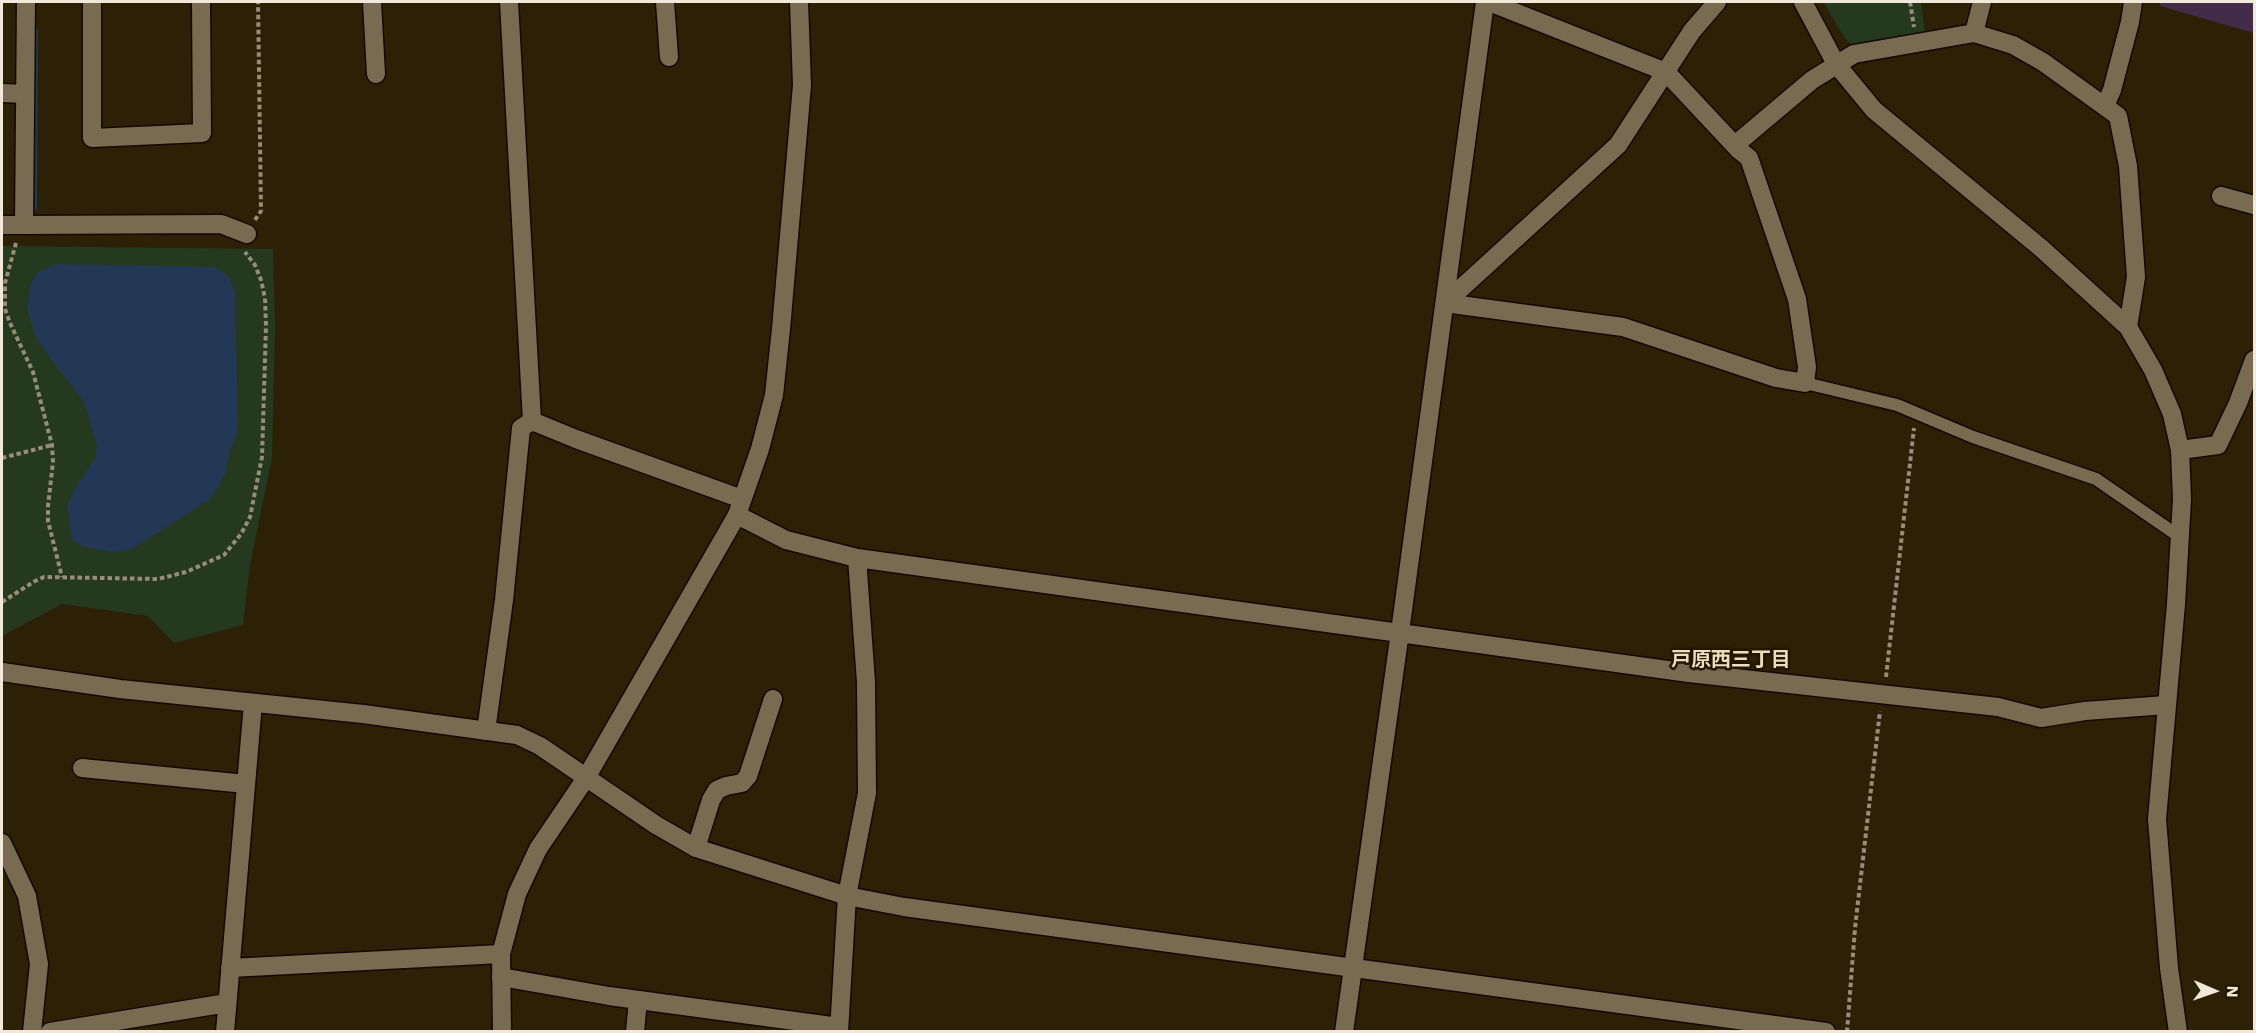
<!DOCTYPE html>
<meta charset="utf-8">
<style>
body{margin:0}
#map{position:relative;width:2256px;height:1033px;overflow:hidden;background:#2c2007;font-family:"Work Sans",sans-serif}
canvas{display:block}
.frame{position:absolute;inset:0;border:3px solid #f0e8d9;pointer-events:none}
.north{position:absolute;left:2184px;top:961px;width:60px;height:60px;-webkit-text-stroke:4px #221600;paint-order:stroke;rotate:92deg;font-size:16px;font-weight:700;line-height:24px;text-align:center;color:#f0e8d9}
.north::after{content:'';display:block;margin:auto;width:21px;height:27px;background:#f0e8d9;clip-path:polygon(50% 0,100% 100%,50% 72%,0 100%)}
</style>
<div id="map">
<canvas width="2256" height="1033"></canvas>
<div class="frame"></div>
<div class="north">N</div>
</div>
<script>
const c = document.querySelector('canvas').getContext('2d');
c.lineJoin = 'round';
function paint(path, color) {
  c.fillStyle = color;
  c.fill(path, 'evenodd');
}
function poly(rows) {
  const path = new Path2D();
  for (const r of rows) {
    path.moveTo(r[0], r[1]);
    for (let i = 2; i < r.length; i += 2) path.lineTo(r[i], r[i + 1]);
  }
  return path;
}
function stroke(path, color, width, dash) {
  c.strokeStyle = color;
  c.lineWidth = width;
  c.lineCap = dash ? 'butt' : 'round';
  c.setLineDash(dash || []);
  c.stroke(path);
}
function drawText(font, color, halo, rows, align = 'center') {
  c.font = font + ' "Work Sans","Noto Sans JP",sans-serif';
  c.lineWidth = 5;
  c.setLineDash([]);
  c.textBaseline = 'middle';
  c.strokeStyle = halo;
  c.fillStyle = color;
  for (const [text, x, y, turn = 0] of rows) {
    c.save();
    c.translate(x, y);
    c.rotate((+turn || 0) * Math.PI / 180);
    c.textAlign = isNaN(turn) ? turn : align;
    if (halo) c.strokeText(text, 0, 0);
    c.fillText(text, 0, 0);
    c.restore();
  }
}
paint(poly([
 [1823,2,1921,2,1925,33,1852,45,1844,37],
 [2,246,273,249,275,327,272,458,250,565,243,625,174,643,148,616,62,604,2,636]
]), '#24391e');
paint(poly([
 [56,264,214,267,228,276,235,292,238,420,237,434,230,450,225,474,216,491,209,500,130,550,109,552,82,546,72,540,67,506,73,492,95,458,97,446,84,402,50,358,35,335,27,309,30,286,36,273]
]), '#233854');
stroke(poly([
 [34,208,35,31]
]), '#233854', 6);
paint(poly([
 [2160,2,2254,2,2254,33,2160,6]
]), '#422c48');
const service = poly([
 [1805,383,1897,405,1973,437,2096,479,2180,537]
]);
const minor = poly([
 [92,2,92,138,202,133,201,2],
 [372,2,376,74],
 [509,2,532,421],
 [665,2,669,57],
 [1974,33,1982,2],
 [2,93,25,94],
 [2105,106,2112,90,2130,22,2133,2],
 [1735,145,1812,80,1854,54,1974,33,2013,45,2043,62,2118,116,2128,166,2136,277,2128,327],
 [2221,196,2254,205],
 [2,225,24,225,26,2],
 [24,225,221,224,247,234],
 [1445,303,1623,327,1776,378,1805,383,1807,367,1797,299,1749,158,1739,150,1666,72,1489,2],
 [1445,303,1618,145,1692,31,1717,2],
 [532,421,576,439,742,499],
 [737,515,786,540,857,558,1689,673,1998,707,2041,718,2085,711,2166,705],
 [486,731,504,600,521,428,532,421],
 [82,768,246,784],
 [2,843,27,896,39,964,32,1032],
 [696,848,711,800,717,790,726,786,742,783,748,776,773,699],
 [230,968,501,954],
 [501,977,609,996,839,1027],
 [50,1032,227,1003],
 [225,1032,253,703],
 [635,1032,638,1000],
 [839,1032,847,896,867,793,866,682,857,558],
 [1344,1032,1400,632,1485,2]
]);
const tertiary = poly([
 [1803,2,1836,64,1874,110,2041,248,2128,327,2153,370,2172,414,2180,450,2182,499,2176,604,2157,819,2169,968,2178,1032],
 [2180,450,2218,445,2238,403,2254,360],
 [2,672,120,689,363,714,517,735,540,746,656,825,696,848,847,896,904,907,1826,1032],
 [502,1032,501,954,517,894,538,849,586,778,737,515,760,449,774,395,781,329,802,85,799,2]
]);
stroke(service, '#140900', 15);
stroke(minor, '#140900', 21);
stroke(tertiary, '#140900', 21);
stroke(poly([
 [1910,2,1914,27],
 [255,220,261,211,258,2],
 [16,243,5,283,5,309,10,323,33,372,52,445,53,462,48,506,48,521,62,577],
 [2,458,52,445],
 [2,602,35,581,44,577,158,579,186,572,224,555,241,534,250,517,262,457,266,326,265,298,261,280,255,265,245,252],
 [1886,677,1914,428],
 [1847,1032,1855,928,1880,711]
]), '#978d7a', 4, [4.5, 3]);
stroke(service, '#796b51', 12);
stroke(minor, '#796b51', 18);
stroke(tertiary, '#796b51', 18);
drawText('bold 20px', '#edddbf', '#221600', [
 ["戸原西三丁目",1731,660]
]);
</script>
